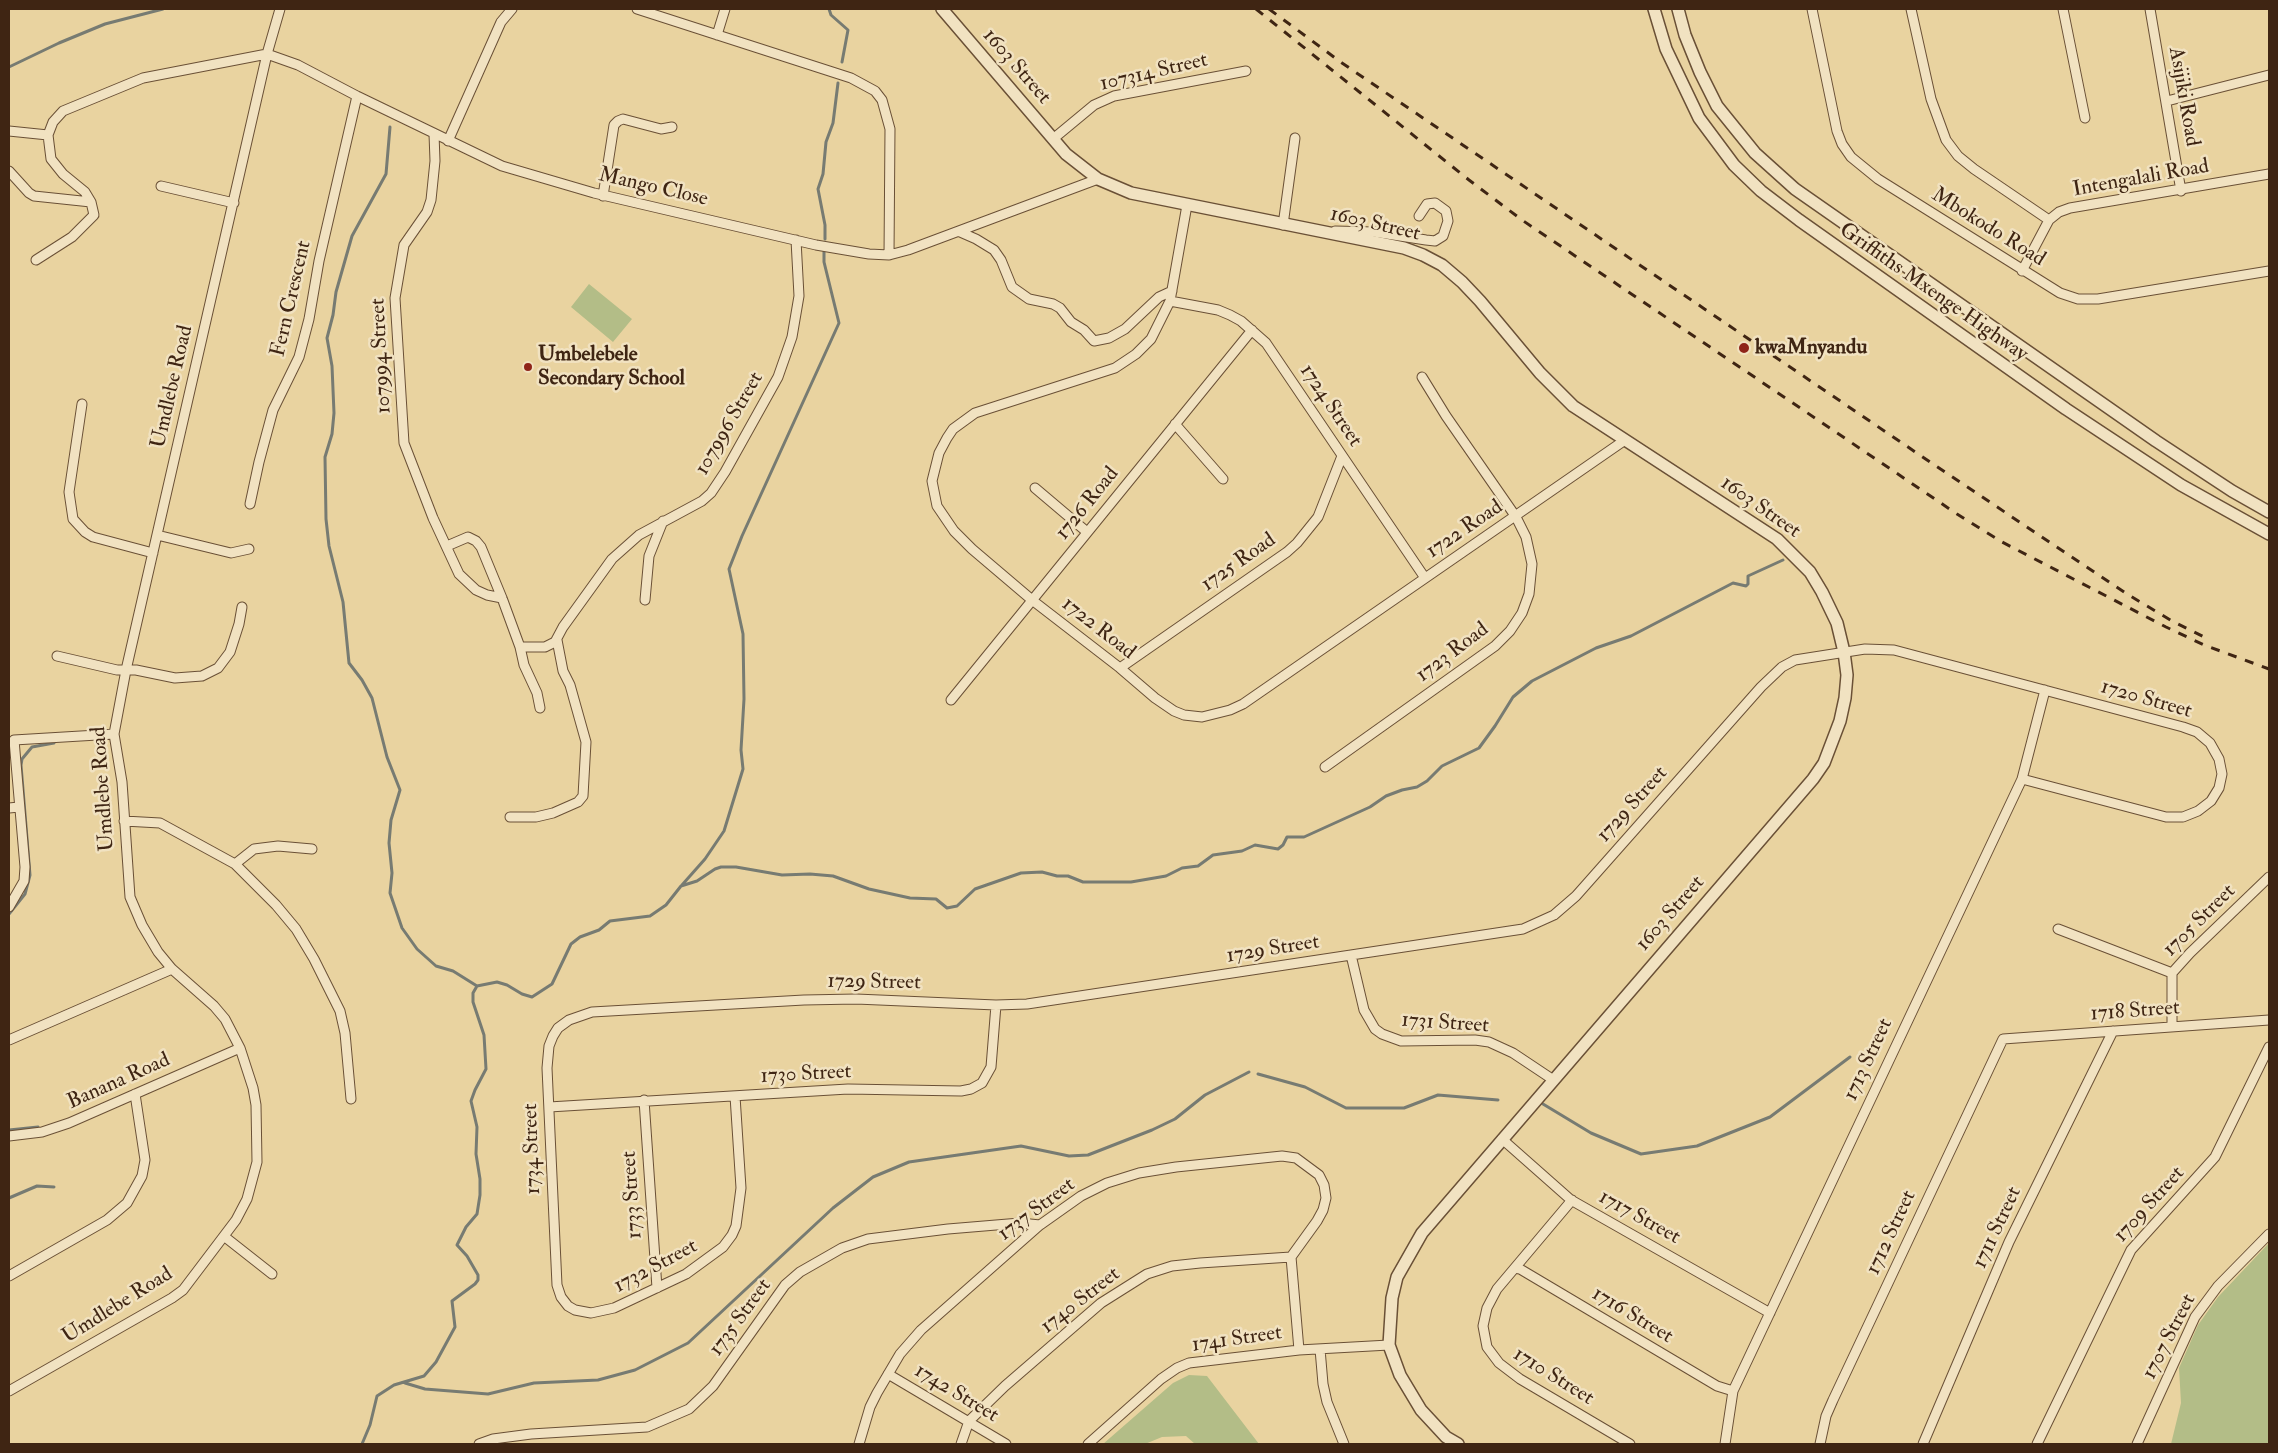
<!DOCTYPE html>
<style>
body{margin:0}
#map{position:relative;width:2278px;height:1453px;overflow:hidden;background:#e9d3a0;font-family:"IM FELL Double Pica",serif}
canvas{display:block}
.frame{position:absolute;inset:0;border:10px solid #3f2513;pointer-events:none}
</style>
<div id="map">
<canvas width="2278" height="1453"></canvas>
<div class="frame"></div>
</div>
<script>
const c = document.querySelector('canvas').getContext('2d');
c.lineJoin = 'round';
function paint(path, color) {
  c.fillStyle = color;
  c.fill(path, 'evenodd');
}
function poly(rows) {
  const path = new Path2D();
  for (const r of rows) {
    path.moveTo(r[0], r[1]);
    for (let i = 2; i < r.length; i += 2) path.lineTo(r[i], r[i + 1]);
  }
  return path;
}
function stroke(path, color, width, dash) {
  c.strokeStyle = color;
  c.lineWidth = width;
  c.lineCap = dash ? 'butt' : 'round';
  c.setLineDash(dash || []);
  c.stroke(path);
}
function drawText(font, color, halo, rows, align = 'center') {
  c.font = font + ' "IM FELL Double Pica",serif';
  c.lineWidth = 5;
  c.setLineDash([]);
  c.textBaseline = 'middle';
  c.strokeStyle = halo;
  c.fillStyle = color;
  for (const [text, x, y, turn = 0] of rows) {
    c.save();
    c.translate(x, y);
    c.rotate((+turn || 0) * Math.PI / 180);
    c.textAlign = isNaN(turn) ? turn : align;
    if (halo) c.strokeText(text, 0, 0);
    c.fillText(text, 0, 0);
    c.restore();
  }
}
paint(poly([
 [589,284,632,319,613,342,571,307],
 [2269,1243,2269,1444,2171,1444,2181,1403,2179,1368,2198,1325,2218,1297],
 [1189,1375,1207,1376,1259,1444,1195,1444,1186,1436,1162,1437,1145,1444,1103,1444,1173,1383]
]), '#b3bd87');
stroke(poly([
 [829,9,831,15,848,30,842,62],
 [9,67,59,43,105,24,163,9],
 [390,127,386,174,352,236,336,292,333,315,327,338,332,366,334,413,332,434,325,457,326,519,329,546,343,602,349,663,362,680,372,698,387,757,400,790,391,820,389,843,392,873,390,893,402,928,417,949,436,966,453,971,477,986],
 [825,239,825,225,818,189,823,174,826,142,833,123,838,83],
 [682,885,705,859,724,831,743,769,741,750,744,699,743,634,729,569,742,536,839,323,824,262,824,252],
 [9,914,25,894,30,875,21,765,22,759,32,747,54,743],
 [1258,1074,1305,1087,1346,1108,1404,1108,1438,1095,1498,1100],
 [1543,1104,1591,1133,1641,1154,1697,1146,1770,1117,1850,1057],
 [9,1130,38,1127],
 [9,1198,37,1186,54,1187],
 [405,1383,425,1389,488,1394,534,1383,598,1380,635,1370,688,1343,833,1208,873,1177,909,1162,1021,1146,1069,1156,1088,1155,1152,1130,1175,1119,1205,1095,1249,1072],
 [362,1444,370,1425,377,1396,394,1385,424,1376,436,1362,455,1327,452,1301,475,1284,478,1280,478,1275,467,1256,457,1245,466,1227,477,1214,480,1195,480,1179,476,1154,477,1127,471,1101,475,1090,486,1069,484,1035,473,1002,473,993,477,986,497,982,507,985,522,994,532,997,552,984,571,944,580,937,599,930,610,921,650,916,666,905,681,886,697,881,715,869,721,867,736,867,782,875,810,874,833,876,869,889,910,898,936,899,947,908,957,906,975,889,1021,873,1042,872,1057,876,1068,876,1083,882,1131,882,1166,876,1182,868,1198,866,1213,855,1242,851,1255,845,1278,849,1283,845,1287,837,1304,837,1370,807,1386,796,1402,790,1417,787,1427,781,1442,766,1479,748,1495,726,1513,697,1532,681,1596,648,1631,636,1733,583,1746,586,1748,584,1748,576,1783,560]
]), '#777b72', 3);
const minor = poly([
 [637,9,851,78,875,91,882,100,890,129,889,255],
 [1812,9,1837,131,1842,144,1851,157,1878,179,2060,293,2078,299,2098,299,2269,271],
 [1911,9,1931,99,1946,140,1958,156,1974,169,2049,220],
 [2063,9,2085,118],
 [2150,9,2181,191],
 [717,35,725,9],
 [2167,101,2269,75],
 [9,131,48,135],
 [434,134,435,161,431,200,427,212,404,245,395,298,404,443,433,518,459,574,476,590,487,595,502,598],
 [1053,139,1094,105,1114,96,1246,71],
 [448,141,501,22,512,9],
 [9,171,29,193,34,196,91,202],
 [161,186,234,203],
 [603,196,614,125,618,121,623,119,661,129,672,127],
 [1187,205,1170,301,1151,339,1136,354,1115,368,975,413,953,429,947,438,939,453,932,481,937,506,954,531,972,549,1032,600,1120,668,1155,698,1174,711,1184,715,1202,717,1230,710,1243,704,1625,440],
 [1283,225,1295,138],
 [1335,231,1374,232,1426,240,1435,241,1443,236,1448,221,1446,211,1435,203,1427,204,1419,216],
 [960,232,976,239,994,250,1001,260,1012,287,1029,299,1053,304,1060,308,1071,322,1084,330,1094,341,1109,338,1125,329,1159,297,1172,291],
 [36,260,72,237,94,215,91,202,85,192,63,174,51,159,48,135,53,122,63,111,143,78,267,54,298,65,357,96,502,166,594,193,816,245,869,254,889,255,908,250,1098,179],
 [2022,271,2049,220,2059,212,2070,208,2269,174],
 [1170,301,1218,310,1230,315,1241,321,1266,343,1425,578],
 [82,404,69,492,73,519,85,532,93,537,153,553],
 [1175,424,1223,479],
 [1035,488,1087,532],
 [250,504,259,462,273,410,299,357,309,319,319,261,357,96],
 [157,535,231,553,249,549],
 [447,546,468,537,476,541,481,547,502,598,520,647,524,665,537,693,540,708],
 [645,600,649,556,663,521],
 [520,647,545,647,555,642,563,627,612,559,639,535,702,501,711,493,725,472,778,377,792,337,799,296,796,240],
 [57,656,117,670,136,670,175,678,202,676,218,668,230,652,239,624,242,607],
 [1120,668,1287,552,1297,543,1318,517,1342,456],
 [951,700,1252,330],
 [1325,767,1495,646,1510,631,1522,613,1529,594,1532,564,1526,537,1516,517,1446,416,1422,377],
 [9,808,19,807],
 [510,817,536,817,553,813,578,802,583,796,586,742,570,685,563,671,557,640],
 [124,821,160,823,235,864,276,905,296,929,314,959,340,1011,345,1033,351,1099],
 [235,864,254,849,278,846,312,849],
 [9,907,24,881,25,867,14,740,114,734],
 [2058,929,2172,973],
 [1351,955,1364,1010,1375,1029,1382,1034,1401,1041,1475,1040,1489,1042,1513,1053,1552,1079],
 [2172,1027,2172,973,2190,953,2269,877],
 [9,1040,172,969],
 [735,1096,741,1188,736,1226,732,1235,723,1247,686,1274,614,1308,591,1313,575,1310,568,1306,561,1297,557,1285,547,1068,549,1046,553,1036,558,1028,569,1020,592,1012,804,1000,856,999,996,1005,1027,1004,1523,929,1554,915,1576,896,1761,687,1782,667,1795,660,1865,649,1894,650,2183,727,2197,732,2210,743,2219,759,2222,774,2219,788,2211,801,2198,811,2183,817,2166,817,2022,779],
 [644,1100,657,1288],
 [549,1107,848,1089,961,1091,971,1089,982,1083,991,1067,996,1005],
 [9,1136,42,1132,69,1123,240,1048],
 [1502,1139,1571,1200,1770,1313],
 [1572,1200,1497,1289,1487,1308,1483,1326,1487,1347,1499,1363,1520,1379,1630,1444],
 [225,1237,272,1274],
 [1291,1257,1299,1350],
 [1515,1268,1520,1269,1717,1386,1733,1391],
 [9,1276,107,1220,127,1203,142,1176,145,1160,135,1094],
 [1320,1349,1323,1384,1327,1402,1344,1444],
 [888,1374,1006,1444],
 [9,1391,172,1298,183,1290,236,1220,247,1199,257,1162,256,1105,253,1088,240,1048,225,1019,214,1006,172,969,158,952,142,925,130,897,122,782,114,734,126,670,267,54,280,9],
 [479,1444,493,1439,531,1434,647,1427,689,1409,713,1386,785,1285,800,1272,842,1248,868,1239,948,1229,1020,1223,1040,1225],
 [859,1444,870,1407,877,1393,900,1354,921,1330,1040,1225,1081,1196,1107,1183,1139,1173,1176,1167,1282,1156,1296,1158,1319,1175,1324,1185,1326,1198,1323,1210,1317,1221,1291,1257],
 [961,1444,969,1421,1005,1386,1101,1303,1147,1274,1172,1266,1200,1263,1291,1257],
 [1088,1444,1161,1379,1177,1368,1189,1363,1299,1350,1389,1345],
 [1725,1444,1733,1391,2022,779,2045,690],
 [1820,1444,1826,1416,1833,1400,2003,1039,2269,1020],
 [1923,1444,2009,1242,2113,1031],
 [2037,1444,2131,1250,2215,1157,2269,1047],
 [2137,1444,2195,1317,2218,1286,2269,1234]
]);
const tertiary = poly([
 [942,9,1066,154,1098,179,1131,193,1404,248,1423,255,1442,265,1462,282,1480,301,1540,373,1573,406,1777,539,1810,572,1822,592,1837,623,1844,652,1847,675,1845,698,1840,721,1824,763,1813,779,1422,1233,1397,1277,1392,1298,1389,1345,1400,1375,1421,1410,1446,1437,1458,1444],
 [1654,9,1666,49,1699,118,1734,165,1761,191,1799,220,2066,409,2181,485,2269,534],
 [1678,9,1685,35,1700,72,1717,106,1755,153,1795,189,2156,441,2232,491,2269,512]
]);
stroke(minor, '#6a5036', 11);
stroke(tertiary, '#6a5036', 14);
stroke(minor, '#f1e2c1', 9);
stroke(tertiary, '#f1e2c1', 11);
stroke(poly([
 [1256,9,1469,180,1522,220,1957,514,2002,542,2166,627,2204,645,2269,669],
 [1269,9,1342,63,1933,464,2127,594,2172,621,2204,637]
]), '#3f2513', 3, [9, 9]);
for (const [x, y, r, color] of [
 [1744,348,6,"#8f2418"],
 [528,367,5,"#8f2418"]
]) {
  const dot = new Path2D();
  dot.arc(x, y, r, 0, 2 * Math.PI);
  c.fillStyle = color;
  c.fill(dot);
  stroke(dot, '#f1e2c1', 2);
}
drawText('21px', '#3f2513', '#f1e2c1', [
 ["1603 Street",1016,67,49],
 ["107314 Street",1154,73,-13],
 ["Asijiki Road",2183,97,80],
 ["Intengalali Road",2141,179,-10],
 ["Mango Close",653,188,13],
 ["1603 Street",1375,225,13],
 ["Mbokodo Road",1988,228,32],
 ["Griffiths Mxenge Highway",1933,293,35],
 ["Fern Crescent",292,299,-77],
 ["107994 Street",382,356,-93],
 ["Umdlebe Road",173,387,-77],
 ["1724 Street",1330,406,56],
 ["107996 Street",730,424,-60],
 ["1726 Road",1088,504,-51],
 ["1603 Street",1760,508,35],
 ["1722 Road",1465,530,-34],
 ["1725 Road",1239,563,-35],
 ["1722 Road",1098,629,38],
 ["1723 Road",1453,653,-37],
 ["1720 Street",2146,700,16],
 ["Umdlebe Road",104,789,-94],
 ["1729 Street",1633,805,-48],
 ["1603 Street",1671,914,-49],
 ["1705 Street",2200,921,-45],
 ["1729 Street",1273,950,-9],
 ["1729 Street",874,983,1],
 ["1718 Street",2135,1012,-4],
 ["1731 Street",1445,1024,4],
 ["1713 Street",1869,1060,-65],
 ["1730 Street",806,1075,-3],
 ["Banana Road",119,1082,-24],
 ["1734 Street",533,1149,-92],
 ["1733 Street",633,1195,-94],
 ["1709 Street",2150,1205,-48],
 ["1737 Street",1037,1210,-37],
 ["1717 Street",1639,1218,29],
 ["1711 Street",1998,1228,-65],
 ["1712 Street",1892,1233,-65],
 ["1732 Street",656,1267,-28],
 ["1740 Street",1081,1301,-38],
 ["Umdlebe Road",118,1306,-32],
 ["1716 Street",1632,1316,31],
 ["1735 Street",741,1318,-54],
 ["1707 Street",2170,1337,-63],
 ["1741 Street",1237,1340,-8],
 ["1710 Street",1553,1377,32],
 ["1742 Street",956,1394,31]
]);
drawText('bold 21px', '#3f2513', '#f1e2c1', [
 ["kwaMnyandu",1755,348],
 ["Umbelebele",538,355],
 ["Secondary School",538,379]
], 'left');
</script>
